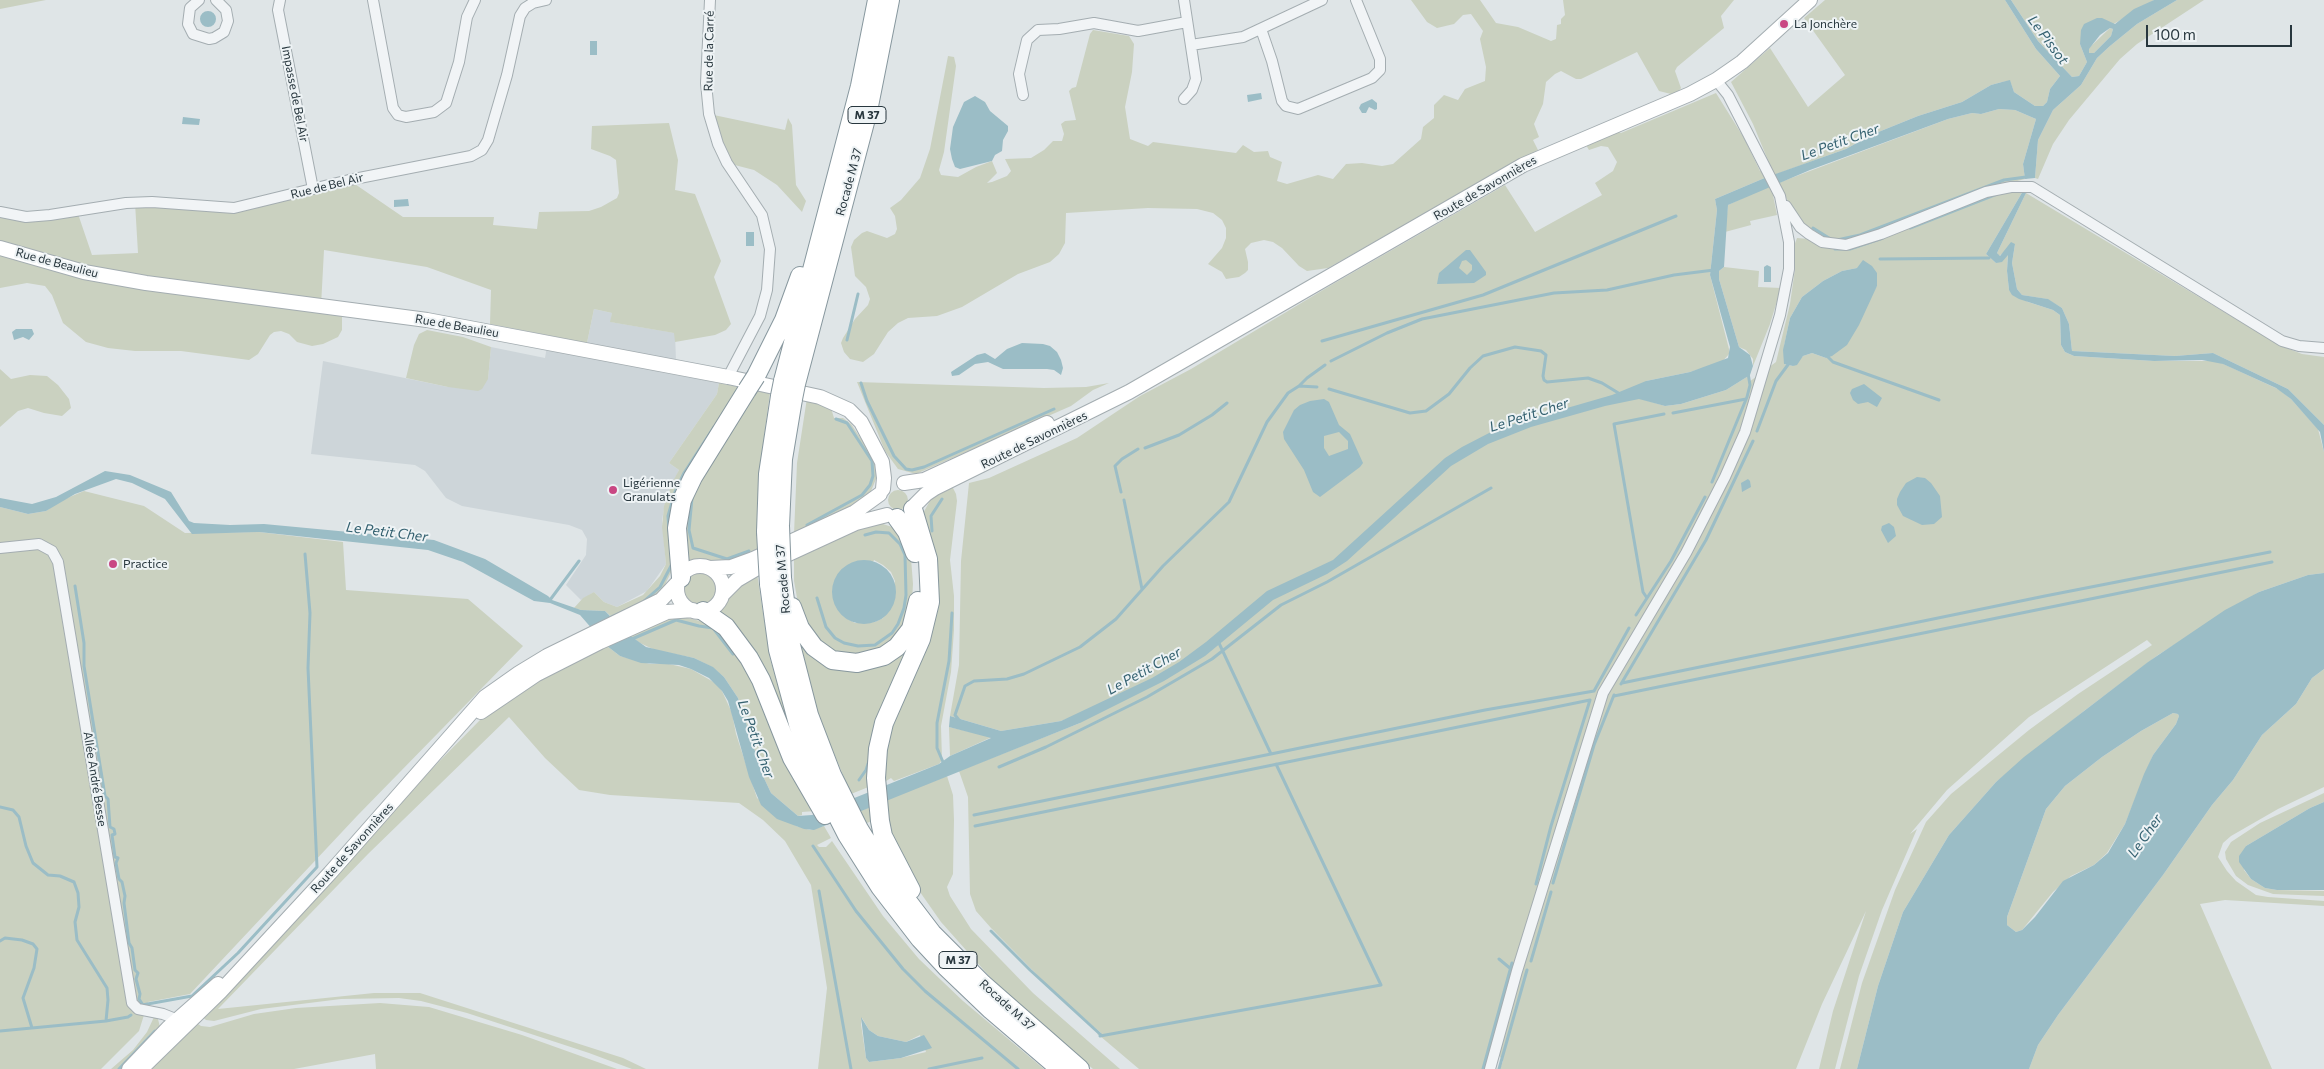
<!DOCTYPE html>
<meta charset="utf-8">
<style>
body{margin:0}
#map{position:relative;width:2324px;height:1069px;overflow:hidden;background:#dfe5e7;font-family:Commissioner,sans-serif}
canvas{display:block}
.scale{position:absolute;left:2146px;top:25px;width:146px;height:22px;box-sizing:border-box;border:2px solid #28373e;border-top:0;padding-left:6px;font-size:15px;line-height:18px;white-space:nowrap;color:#28373e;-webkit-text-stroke:4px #eef3f5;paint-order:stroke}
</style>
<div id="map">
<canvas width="2324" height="1069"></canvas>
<div class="scale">100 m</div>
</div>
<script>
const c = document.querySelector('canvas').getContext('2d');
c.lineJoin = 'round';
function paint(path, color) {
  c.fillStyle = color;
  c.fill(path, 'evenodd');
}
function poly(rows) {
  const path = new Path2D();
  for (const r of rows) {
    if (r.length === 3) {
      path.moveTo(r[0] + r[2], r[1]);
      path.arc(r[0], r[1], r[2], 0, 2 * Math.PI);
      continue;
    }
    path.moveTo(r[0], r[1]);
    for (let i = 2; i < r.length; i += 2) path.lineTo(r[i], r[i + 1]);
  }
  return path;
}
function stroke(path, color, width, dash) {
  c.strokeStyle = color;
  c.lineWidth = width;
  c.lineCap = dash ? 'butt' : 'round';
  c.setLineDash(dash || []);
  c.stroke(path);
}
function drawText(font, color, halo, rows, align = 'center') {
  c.font = font + ' Commissioner,sans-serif';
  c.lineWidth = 4;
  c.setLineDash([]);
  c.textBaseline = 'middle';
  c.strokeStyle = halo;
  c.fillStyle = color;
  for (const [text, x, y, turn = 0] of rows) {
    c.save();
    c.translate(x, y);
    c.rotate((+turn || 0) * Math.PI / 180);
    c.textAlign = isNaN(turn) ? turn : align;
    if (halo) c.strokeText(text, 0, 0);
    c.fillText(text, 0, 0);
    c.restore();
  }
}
paint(poly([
 [594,309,612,313,611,322,675,333,676,361,587,343],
 [547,346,660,368,660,372,719,383,717,394,669,463,679,470,666,498,662,520,666,564,647,591,617,607,604,602,594,592,581,600,566,585,586,555,587,539,582,530,569,525,462,506,446,498,425,471,415,465,311,454,323,361,448,387,488,379,491,347,545,358]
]), '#cdd5d9');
paint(poly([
 [0,0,46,0,0,9],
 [1411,0,1480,0,1496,23,1518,27,1551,41,1556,39,1557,25,1561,24,1561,19,1565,15,1563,0,1734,0,1721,16,1724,28,1677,67,1675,71,1681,88,1678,92,1671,94,1659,91,1637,52,1581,79,1576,79,1561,71,1555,74,1546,82,1543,104,1534,124,1539,137,1533,140,1538,150,1328,268,1307,271,1299,266,1282,248,1273,242,1264,240,1251,243,1245,249,1248,262,1248,270,1245,273,1239,277,1226,279,1222,272,1208,264,1222,248,1226,238,1226,228,1222,220,1213,213,1197,209,1148,208,1066,213,1065,243,1059,254,1050,262,1018,274,962,307,937,316,908,318,898,323,888,332,874,354,863,362,850,359,844,352,841,343,843,338,855,319,868,305,870,299,866,287,855,276,851,247,854,240,862,233,867,231,887,238,895,234,897,229,895,216,890,208,901,200,920,178,930,149,948,56,954,57,956,66,944,152,939,170,941,175,958,177,976,167,992,161,997,173,987,183,992,182,1007,176,1011,171,1005,159,1031,158,1044,150,1053,141,1062,141,1064,134,1061,124,1065,121,1076,120,1069,91,1072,88,1076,87,1090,34,1093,30,1129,36,1134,44,1132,72,1125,107,1130,139,1148,146,1153,142,1236,153,1243,145,1254,152,1268,151,1270,157,1282,162,1277,181,1287,184,1318,175,1333,179,1346,164,1362,163,1382,166,1393,164,1421,139,1423,127,1434,118,1434,105,1444,95,1458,100,1465,89,1485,81,1486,67,1480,39,1483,31,1471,14,1463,15,1454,24,1437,28,1427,22],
 [1825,0,2005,0,2036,49,2060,76,2050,89,2047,102,2043,106,2035,106,2014,92,2010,81,2002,82,1991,85,1962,102,1918,116,1871,135,1846,149,1774,175,1753,124,1731,82,1770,48,1808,107,1845,75,1804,18],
 [2011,0,2154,0,2080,44,2087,62,2079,76,2072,77,2038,41],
 [2177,0,2204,0,2137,44,2120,59,2069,120,2053,144,2038,179,2035,178,2038,140,2053,110,2081,85,2097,58,2110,46,2137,24],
 [2110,28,2113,29,2111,36,2094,53,2089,53,2089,48],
 [1716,93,1744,138,1760,171,1764,170,1767,177,1715,199,1717,210,1710,275,1730,353,1722,362,1690,372,1646,381,1645,400,1665,406,1681,404,1726,390,1750,375,1749,382,1776,362,1790,304,1795,269,1794,246,1797,238,1809,239,1832,247,1991,194,2023,191,1986,254,1996,263,2008,254,2007,271,2009,290,2028,302,2053,310,2060,315,2061,345,2065,352,2074,356,2154,361,2217,361,2280,390,2291,399,2318,429,2324,452,2324,573,2308,575,2259,592,2158,655,2084,711,1996,782,1949,835,1903,912,1878,986,1857,1069,1840,1069,1862,983,1895,890,1926,822,1951,794,2029,730,2078,694,2152,645,2147,640,2029,717,1947,790,1910,834,1917,829,1882,910,1859,976,1835,1069,1819,1069,1833,1011,1866,911,1822,1004,1796,1069,1500,1069,1503,1061,1491,1044,1483,1069,1139,1069,1100,1036,1097,1034,1101,1033,1055,993,991,928,976,911,970,894,968,797,959,771,1080,723,1078,715,1061,721,1001,731,950,716,959,665,961,561,969,483,989,478,1077,438,1140,396,1191,369,1333,284,1505,185,1535,232,1602,195,1595,183,1613,171,1617,162,1608,147,1601,146,1589,150,1586,145,1619,132,1621,133],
 [1857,268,1877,273,1877,286,1826,358,1812,353,1803,356,1793,366,1784,364,1784,346,1790,318,1802,297,1823,281,1842,271],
 [1999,109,2015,110,2036,119,2023,164,2025,179,1990,188,1922,215,1844,241,1826,240,1810,232,1794,212,1778,183,1948,119,1972,113,1981,114],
 [709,114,785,130,788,118,792,125,796,185,806,201,802,212,777,185,754,170,727,163],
 [669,123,678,160,675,190,695,194,721,261,714,277,731,324,726,330,715,335,675,342,674,333,610,322,612,313,594,309,587,343,490,324,491,290,427,267,324,250,321,306,342,309,342,330,338,337,323,344,312,346,297,342,289,334,281,331,274,332,270,335,258,354,249,360,181,351,135,351,108,348,86,342,63,323,52,295,45,286,27,283,0,288,0,212,26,217,77,211,92,255,138,253,135,203,217,208,349,180,403,217,494,217,493,225,537,229,539,212,589,211,601,207,617,198,619,193,616,160,610,156,591,149,592,126],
 [1771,185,1775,193,1773,195,1777,215,1750,221,1751,225,1725,232,1728,205],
 [2026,193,2279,345,2302,354,2324,357,2324,425,2288,389,2213,353,2175,356,2072,351,2069,324,2062,308,2047,299,2022,295,2017,289,2012,263,2015,244,1999,256,1997,253],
 [1724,267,1759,271,1758,287,1781,288,1770,324,1753,366,1753,359,1746,350,1739,347,1719,279,1719,271],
 [427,330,463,337,491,347,488,379,482,389,478,391,448,387,406,378,414,345,419,334],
 [0,369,11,379,30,375,47,376,58,385,69,399,71,408,62,416,44,413,28,408,18,411,0,427],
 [857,382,1044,388,1086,387,1109,383,1093,390,1071,406,916,474,898,469,885,451],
 [719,383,738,387,688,472,674,566,662,591,613,618,605,611,581,610,574,608,583,598,594,592,604,602,617,607,643,595,660,576,666,564,662,527,664,506,672,483,679,470,669,463,717,394],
 [755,391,770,393,760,466,757,514,758,552,744,559,717,563,700,558,686,563,684,551,688,550,685,517,689,496],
 [807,398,831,408,834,418,843,418,851,424,872,455,876,466,876,479,869,496,856,505,794,534,797,463],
 [952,486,956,494,957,501,950,560,954,596,954,630,951,672,941,726,942,760,939,764,894,781,891,778,883,783,886,737,928,639,922,515,931,499,938,492],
 [898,500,10],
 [84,491,144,506,185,533,259,532,343,542,346,590,468,599,523,646,357,816,190,994,148,1002,139,1031,101,1069,0,1069,0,507,28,514,46,511,60,501],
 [880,523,895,528,911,558,913,584,912,600,900,634,878,652,844,657,817,643,799,609,794,581,794,557,863,526],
 [874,560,883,565,891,572,895,581,883,618,875,622,855,623,846,618],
 [701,589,17],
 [757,573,770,659,798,750,717,615,725,606,729,594],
 [680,616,716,625,749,670,815,811,802,812,802,815,798,816,771,793,763,776,738,698,724,677,712,667,694,658,655,650,640,643,628,634,659,619],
 [912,636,871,786,851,794,819,718,799,638,840,666],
 [607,646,620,656,650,664,669,664,691,669,717,684,722,691,732,713,736,734,757,798,796,826,810,830,824,826,831,838,817,845,819,847,826,847,832,841,883,916,919,959,963,1001,1044,1069,818,1069,827,988,811,885,785,841,763,820,739,803,610,795,579,790,545,758,509,717,368,854,218,1009,374,993,420,993,623,1058,646,1069,632,1069,589,1053,467,1013,421,1001,399,998,341,999,261,1009,214,1021,206,1020,201,1016,414,787,480,720,501,701,520,688],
 [862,1018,869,1030,878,1036,906,1042,920,1035,926,1052,901,1058,869,1062,866,1058,861,1024],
 [2324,669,2324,787,2278,809,2231,836,2223,843,2218,857,2227,871,2236,881,2256,895,2268,897,2324,901,2324,906,2225,900,2200,904,2272,1069,2029,1069,2038,1045,2058,1015,2163,875,2212,805,2233,780,2262,735,2296,704,2312,678],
 [2173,713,2178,714,2179,716,2176,724,2153,755,2125,824,2107,853,2094,865,2071,876,2053,892,2022,930,2016,932,2007,925,2007,917,2046,809,2065,786,2102,757,2141,731],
 [949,727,992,737,950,756],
 [947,776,953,795,954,820,953,874,947,887,950,896,971,929,1033,993,1120,1069,1093,1069,998,986,941,922,906,872,892,842,885,800],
 [2324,793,2324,802,2310,808,2246,846,2244,870,2251,879,2265,888,2277,890,2324,891,2324,896,2273,894,2248,885,2236,876,2226,859,2225,852,2231,842,2260,823],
 [872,806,874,820,867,823,860,811],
 [380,1003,429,1007,522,1035,617,1069,376,1069,375,1054,294,1069,145,1069,195,1022,201,1026,210,1027,254,1014,296,1008],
 [154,1017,158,1019,161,1031,124,1069,111,1069,133,1050,147,1032]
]), '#cad1c0');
paint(poly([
 [2005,0,2011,0,2038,41,2072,77,2079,76,2087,62,2080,44,2081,30,2084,24,2097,18,2102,18,2115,24,2134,9,2154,0,2177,0,2137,24,2110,46,2097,58,2081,85,2053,110,2038,140,2035,178,2025,179,2023,164,2036,119,2015,110,1999,109,1981,114,1972,113,1948,119,1810,170,1728,205,1724,267,1719,271,1719,279,1739,347,1750,355,1753,366,1750,375,1726,390,1681,404,1665,406,1639,399,1605,406,1531,427,1488,444,1451,466,1347,561,1327,574,1273,600,1205,656,1164,681,1080,723,814,830,804,829,777,819,761,805,749,777,728,701,722,691,709,678,691,669,679,665,641,663,620,656,607,646,580,615,550,603,534,601,463,562,428,550,259,532,192,534,165,499,132,483,116,479,75,494,46,511,28,514,0,507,0,498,32,504,56,497,105,471,130,475,171,492,189,521,194,523,230,525,264,524,434,540,485,559,548,596,552,600,581,610,605,611,628,634,646,647,694,658,713,667,724,677,738,698,763,776,771,793,798,816,812,815,939,764,950,756,991,738,949,727,950,716,1001,731,1061,721,1152,678,1179,662,1206,642,1267,591,1333,560,1445,458,1462,447,1491,432,1522,421,1612,395,1646,381,1690,372,1728,358,1730,347,1710,275,1717,210,1715,199,1767,177,1846,149,1871,135,1918,116,1962,102,1991,85,2002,82,2010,80,2014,92,2035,106,2043,106,2047,102,2050,89,2060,76,2036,49],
 [2110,28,2113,29,2111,36,2094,53,2089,53,2089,49,2100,35],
 [208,19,8],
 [590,41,597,41,597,55,590,55],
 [1261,93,1262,99,1248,102,1247,95],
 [975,96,985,102,990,111,1008,126,1008,131,1003,140,1002,151,995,155,992,161,960,169,955,167,952,159,950,149,953,127,964,102],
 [1372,99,1377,103,1377,109,1375,110,1369,107,1366,113,1362,113,1359,108,1361,104],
 [183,117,200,119,199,125,182,124],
 [2023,191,2026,193,1997,253,2000,256,2011,242,2015,244,2012,263,2017,289,2022,295,2048,299,2062,308,2069,324,2072,351,2175,356,2213,353,2288,389,2324,425,2324,452,2320,432,2291,399,2276,388,2223,364,2202,360,2154,361,2074,356,2065,352,2061,345,2060,315,2053,310,2019,299,2012,295,2009,290,2007,271,2008,255,2002,262,1996,263,1986,254],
 [408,199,409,206,394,207,394,200],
 [746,232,754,232,754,246,746,246],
 [1466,250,1470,250,1486,272,1486,275,1474,283,1437,284,1439,273],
 [1466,260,1472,265,1472,270,1467,275,1459,268,1462,261],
 [1863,260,1872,266,1877,273,1877,286,1859,325,1847,345,1832,356,1826,358,1812,353,1803,356,1797,365,1793,366,1784,364,1783,350,1790,318,1802,297,1823,281,1842,271,1857,268],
 [1767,265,1771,267,1771,282,1764,282,1764,267],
 [16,329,32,329,34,334,29,340,23,337,14,340,12,332],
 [1022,343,1043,344,1050,346,1057,352,1061,360,1063,368,1061,375,1054,370,1047,369,1003,369,988,362,975,364,959,375,952,376,951,372,977,355,985,353,995,359,1007,349],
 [1864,384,1882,398,1877,407,1868,402,1858,404,1853,400,1850,393,1852,389],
 [1324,399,1329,402,1339,425,1350,434,1363,463,1360,467,1320,497,1313,492,1304,470,1284,439,1283,432,1294,410,1300,405,1310,401],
 [1339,432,1348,441,1348,449,1329,456,1324,448,1324,436],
 [1917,477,1925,478,1931,483,1940,496,1942,517,1934,524,1922,525,1903,516,1897,505,1897,499,1900,492,1906,483],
 [1748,479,1750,481,1751,487,1742,492,1741,483],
 [1889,523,1894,527,1896,536,1888,543,1881,530,1882,526],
 [864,592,32],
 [2324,573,2324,669,2312,678,2296,704,2262,735,2233,780,2212,805,2163,875,2058,1015,2038,1045,2029,1069,1857,1069,1878,986,1903,912,1949,835,1996,782,2024,757,2148,662,2225,610,2259,592,2308,575],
 [2173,713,2178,714,2179,716,2176,724,2153,755,2144,774,2125,824,2108,853,2094,865,2063,881,2035,917,2022,930,2016,932,2007,925,2007,917,2046,809,2065,786,2102,757,2141,731],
 [2324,802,2324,890,2277,890,2265,888,2251,879,2239,862,2239,856,2246,846,2310,808],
 [861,1017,869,1030,878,1036,906,1042,924,1035,932,1048,901,1058,869,1062,866,1058]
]), '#9bbdc6');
stroke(poly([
 [1813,228,1829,238],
 [1910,228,1997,194],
 [1837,240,1860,235,2004,180,2026,177],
 [1835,249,1850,249,1883,238],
 [1880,259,1989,258],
 [847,340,858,294],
 [1322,341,1483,295,1676,216],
 [1828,357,1833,362,1939,400],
 [1331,361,1387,333,1422,319,1554,293,1607,290,1674,275,1714,270],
 [861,383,867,401,894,456,906,469,912,470,924,467,1054,409],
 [1299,386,1307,378,1325,365],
 [1329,389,1410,413,1426,411,1449,394,1470,368,1483,356,1515,347,1541,351,1546,355,1543,376,1544,380,1547,382,1588,378,1602,383,1620,394],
 [1673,413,1746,399],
 [1757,431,1776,381,1790,362],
 [1145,448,1179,435,1212,415,1227,403],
 [1712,482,1747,397,1750,385,1748,373],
 [1121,492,1115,466,1122,459,1138,449],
 [692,498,689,530,693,548,727,559,749,551],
 [1124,500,1142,589],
 [807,525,862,495,870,485,873,476,872,461,847,423,836,419],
 [669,531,668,516,675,492,684,473,714,427],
 [932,531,931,516,942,499],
 [75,586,84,643,84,666,105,796,108,799,110,827,114,829,115,834,112,835,115,857,118,858,116,863,119,879,122,882,125,896,124,903,129,943,132,948,135,970,138,973,136,979,140,994,139,999,143,1005],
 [817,598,826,627,835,638,844,643,858,646,875,645,892,633,898,624,904,608,906,595,905,555,900,544,889,533,876,532,865,535],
 [1647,598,1643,592,1614,424,1664,414],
 [550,600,579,561],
 [643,602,660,587,672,564],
 [1636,615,1671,561,1705,497],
 [609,618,624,611],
 [632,639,676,620,699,626,713,628,733,654],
 [1218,641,1271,754],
 [1622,683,2045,596,2270,552],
 [1621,684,1706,540,1753,441],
 [1594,691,1629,628],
 [1614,696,2272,562],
 [959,720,955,715,965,686,974,681,1007,679,1024,674,1080,647,1116,619,1163,566,1229,502,1267,422,1288,393,1299,386,1317,387],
 [943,762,937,748,937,723,949,661,952,613],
 [999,767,1046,747,1147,697,1212,659,1281,605,1327,582,1491,488],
 [859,780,866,770,869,761],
 [0,807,13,810,19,817,26,846,33,863,48,875,60,876,74,882,78,893,79,907,75,922,77,940,107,988,108,1000,106,1021],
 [974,815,1485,710,1594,691],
 [975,826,1590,700],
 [813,846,856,911,903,969,925,991,1018,1069],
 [1553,883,1594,745,1614,695],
 [1536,884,1551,826,1590,700],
 [819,891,851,1069],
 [991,931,1030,970,1101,1035],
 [0,941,5,938,22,940,33,944,37,949,34,968,23,998,32,1028],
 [1499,959,1511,969],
 [1531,961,1551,892],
 [142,1005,192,996,238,953,317,867,308,668,310,613,305,554],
 [0,1031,106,1021,128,1017,131,1015],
 [1100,1036,1381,985,1276,764],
 [119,1069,155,1031],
 [929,1069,982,1058],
 [1483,1069,1512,963],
 [1499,1069,1527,970]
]), '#9bbdc6', 3);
const street = poly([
 [199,0,190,8,188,24,193,34,209,39,214,38,224,32,228,21,226,10,216,0],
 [280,0,278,10,313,189],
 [373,0,393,108,398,115,406,117,434,112,446,103,459,62,467,17,475,0],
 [710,0,706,83,709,114,718,144,727,163,762,215,770,249,767,290,760,316,728,377],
 [1184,0,1196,79,1192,90,1184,99],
 [1261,29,1272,61,1282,101,1286,106,1298,109,1372,78,1380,70,1380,59,1356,0],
 [1191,45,1243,37,1322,0],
 [1023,95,1019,74,1027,40,1038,30,1059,29,1094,23,1138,31,1187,22],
 [1786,206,1800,227,1809,234,1822,242,1846,245,1881,234,1986,192,2011,187,2032,187,2282,341,2299,346,2324,348],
 [0,212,26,217,50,215,126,203,152,202,234,208,349,180,471,156,482,150,488,140,507,75,520,16,525,8,533,3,546,0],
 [0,548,39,544,52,551,58,562,132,1003,138,1009,163,1014,173,1018,180,1025],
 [1490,1069,1517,971,1603,693,1686,553,1725,477,1745,432,1780,315,1789,269,1789,242,1780,196,1728,95,1716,80]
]);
const secondary = poly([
 [0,248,84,272,146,283,427,320,728,377,820,397,849,410,861,422,882,462,884,478,883,489],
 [904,483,924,480,1047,423],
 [914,506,926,494,935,488,1129,392,1523,165,1690,94,1716,80,1742,62,1810,0],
 [700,589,23],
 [710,568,731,567,753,559,855,512,880,494],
 [722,595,737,580,754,570,856,523,887,515],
 [481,712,537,674,600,642,667,612,693,610],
 [129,1069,168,1028,218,984],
 [141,1069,220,992,330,873,485,697,519,673,547,656,661,600,679,581]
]);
const highway = poly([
 [756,376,784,320,800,276],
 [783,381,860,86,877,0],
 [796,384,868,111,890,0],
 [897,518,907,532,915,553],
 [780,526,783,459,793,399],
 [766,532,768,474,780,396],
 [681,578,677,528,682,500,693,477,747,390],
 [782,578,791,645,809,715,832,775,859,829,887,874,932,933,983,984,1080,1069],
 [769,584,778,650,798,724,819,780,847,835,880,887,920,939,946,967,991,1010,1060,1069],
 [792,607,800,628,814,647,832,660,857,663,884,656,897,647,911,629,918,601],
 [703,611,726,627,749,658,761,680,792,758,825,815],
 [911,890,883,836,880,821,876,778,878,749,884,723,921,639,930,602,928,559,913,509]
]);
stroke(street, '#a4adb1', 12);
stroke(secondary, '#a4adb1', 16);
stroke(highway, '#87979e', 20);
stroke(street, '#f1f4f6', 10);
stroke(secondary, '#fff', 14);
stroke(highway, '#fff', 18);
const highwayBridge = poly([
 [747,390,756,376],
 [780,396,783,381],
 [793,399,796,384],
 [780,526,782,578],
 [766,532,769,584]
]);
stroke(highwayBridge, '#87979e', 20, []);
stroke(highwayBridge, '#fff', 18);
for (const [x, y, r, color] of [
 [1784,24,5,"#c94783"],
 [613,490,5,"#c94783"],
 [113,564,5,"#c94783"]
]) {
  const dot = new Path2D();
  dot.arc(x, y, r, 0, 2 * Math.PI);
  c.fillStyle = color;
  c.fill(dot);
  stroke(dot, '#eef3f5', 2);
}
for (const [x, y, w] of [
 [867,115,38],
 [958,960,38]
]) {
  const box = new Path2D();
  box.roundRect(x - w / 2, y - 8.5, w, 17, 4);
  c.fillStyle = '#eef3f5';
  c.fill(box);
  stroke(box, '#28373e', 1);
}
drawText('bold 11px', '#28373e', null, [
 ["M 37",867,115],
 ["M 37",958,960]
]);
drawText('12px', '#28373e', '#eef3f5', [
 ["La Jonchère",1794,24],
 ["Ligérienne",623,483],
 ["Granulats",623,497],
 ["Practice",123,564]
], 'left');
drawText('12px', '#28373e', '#eef3f5', [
 ["Rue de la Carré",709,51,-89],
 ["Impasse de Bel Air",295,94,79],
 ["Rocade M 37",849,182,-75],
 ["Rue de Bel Air",327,186,-14],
 ["Route de Savonnières",1485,188,-30],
 ["Rue de Beaulieu",57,263,15],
 ["Rue de Beaulieu",457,326,10],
 ["Route de Savonnières",1034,440,-26],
 ["Rocade M 37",783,579,-95],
 ["Allée André Besse",95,779,81],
 ["Route de Savonnières",352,848,-48],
 ["Rocade M 37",1007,1005,42]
]);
drawText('italic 14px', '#346170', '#eef3f5', [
 ["Le Pissot",2048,40,53],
 ["Le Petit Cher",1840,142,-20],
 ["Le Petit Cher",1529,415,-18],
 ["Le Petit Cher",387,532,7],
 ["Le Petit Cher",1144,671,-29],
 ["Le Petit Cher",756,739,70],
 ["Le Cher",2145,836,-55]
]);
</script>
